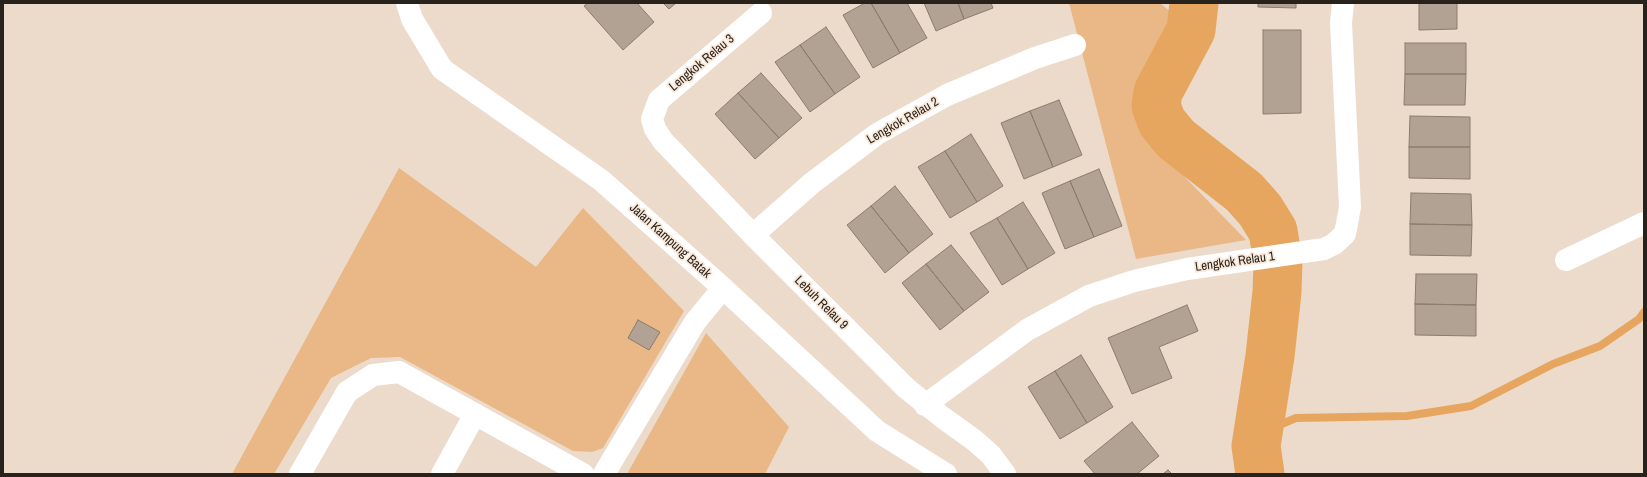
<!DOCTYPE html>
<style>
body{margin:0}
#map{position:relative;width:1647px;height:477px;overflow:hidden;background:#ecdbcb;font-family:"Archivo Narrow",sans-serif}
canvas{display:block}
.frame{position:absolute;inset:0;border:4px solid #28221d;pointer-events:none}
</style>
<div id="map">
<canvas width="1647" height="477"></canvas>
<div class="frame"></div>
</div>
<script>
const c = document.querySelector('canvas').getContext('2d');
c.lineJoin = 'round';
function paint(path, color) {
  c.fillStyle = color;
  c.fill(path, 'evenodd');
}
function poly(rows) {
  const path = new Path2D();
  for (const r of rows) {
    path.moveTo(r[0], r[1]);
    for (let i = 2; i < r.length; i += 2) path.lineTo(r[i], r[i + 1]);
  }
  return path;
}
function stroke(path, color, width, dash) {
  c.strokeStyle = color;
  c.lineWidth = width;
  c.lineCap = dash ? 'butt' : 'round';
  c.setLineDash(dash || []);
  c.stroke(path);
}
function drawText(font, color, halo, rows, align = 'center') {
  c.font = font + ' "Archivo Narrow",sans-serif';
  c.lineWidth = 3.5;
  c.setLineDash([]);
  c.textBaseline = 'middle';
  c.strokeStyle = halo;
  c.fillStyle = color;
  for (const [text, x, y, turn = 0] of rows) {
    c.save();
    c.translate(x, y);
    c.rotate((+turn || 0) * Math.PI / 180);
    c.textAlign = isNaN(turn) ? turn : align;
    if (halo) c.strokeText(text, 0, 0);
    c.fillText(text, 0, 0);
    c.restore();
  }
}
paint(poly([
 [1069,3,1160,3,1172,13,1140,91,1136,115,1145,136,1246,240,1136,259],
 [399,168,536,267,583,208,684,311,603,448,592,452,573,451,400,357,371,358,331,378,274,474,232,474],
 [706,333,789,427,765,474,627,474]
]), '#e9b886');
stroke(poly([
 [1256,446,1277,426,1296,418,1407,416,1471,406,1553,364,1600,346,1639,319,1644,312]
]), '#e7a65f', 8);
stroke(poly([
 [1194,3,1191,30,1158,92,1156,106,1162,122,1176,139,1244,192,1260,210,1273,231,1278,262,1277,292,1270,356,1256,446,1260,474]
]), '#e7a65f', 49);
const building = poly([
 [588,3,637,3,654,22,623,50,584,6,588,3],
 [663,3,676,3,669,9,663,3],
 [865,3,871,3,900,53,873,68,843,15,865,3],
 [871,3,907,3,927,38,900,53,871,3],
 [924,3,958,3,964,19,936,31,924,3],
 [958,3,991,3,993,8,964,19,958,3],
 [1258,3,1296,3,1296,8,1258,7,1258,3],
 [1419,3,1457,3,1457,29,1419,30,1419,3],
 [826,27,860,77,835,94,800,45,826,27],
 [1263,30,1301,30,1301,113,1263,114,1263,30],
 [1405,43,1466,43,1466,74,1405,74,1405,43],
 [800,45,835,94,810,112,775,62,800,45],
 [761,73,802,118,779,138,738,93,761,73],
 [1405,74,1466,74,1465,105,1404,105,1405,74],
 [738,93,779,138,755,159,715,114,738,93],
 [1059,100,1082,155,1053,167,1030,111,1059,100],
 [1030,111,1053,167,1024,179,1001,123,1030,111],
 [1410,116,1470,117,1470,147,1409,147,1410,116],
 [971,134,1003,186,977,202,945,151,971,134],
 [1409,147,1470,147,1470,179,1409,178,1409,147],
 [945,151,977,202,950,218,918,167,945,151],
 [1099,169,1122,226,1094,237,1070,181,1099,169],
 [1070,181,1094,237,1065,249,1042,193,1070,181],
 [895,186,933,234,909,253,871,206,895,186],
 [1411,193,1471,194,1472,225,1410,224,1411,193],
 [1023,202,1055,253,1028,269,997,218,1023,202],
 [871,206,909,253,885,273,847,225,871,206],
 [997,218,1028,269,1002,285,970,233,997,218],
 [1410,224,1472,225,1471,256,1410,255,1410,224],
 [951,245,989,292,964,311,926,264,951,245],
 [926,264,964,311,940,330,902,283,926,264],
 [1416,274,1477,274,1476,305,1415,304,1416,274],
 [1415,304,1476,305,1476,336,1415,335,1415,304],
 [1187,305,1198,331,1159,347,1172,378,1132,394,1108,338,1187,305],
 [638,320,660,332,649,350,628,338,638,320],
 [1081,355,1113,407,1087,423,1055,371,1081,355],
 [1055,371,1087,423,1060,439,1028,387,1055,371],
 [1132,422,1159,456,1137,474,1095,474,1084,461,1132,422],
 [1168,470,1172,474,1163,474,1168,470]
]);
paint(building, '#b1a293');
stroke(building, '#8b7c6e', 1);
stroke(poly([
 [407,3,412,19,442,69,601,180,723,288,877,431,946,474],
 [761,13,659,100,652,119,655,129,663,141,753,235,906,388,942,417,974,440,991,455,1005,474],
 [753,235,812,183,877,134,947,95,1035,58,1075,45],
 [1566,260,1644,223],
 [925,405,1027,330,1089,296,1134,281,1187,269,1324,249,1334,244,1345,234,1350,207,1341,23,1343,3],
 [300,474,347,392,373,375,399,372,583,474],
 [442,474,475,414],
 [604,474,695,322,723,288]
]), '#fff', 22);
drawText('13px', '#28221d', '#f9e8d8', [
 ["Lengkok Relau 3",702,63,-40],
 ["Lengkok Relau 2",903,121,-30],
 ["Jalan Kampung Batak",670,241,42],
 ["Lengkok Relau 1",1235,262,-8],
 ["Lebuh Relau 9",821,303,45]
]);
</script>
